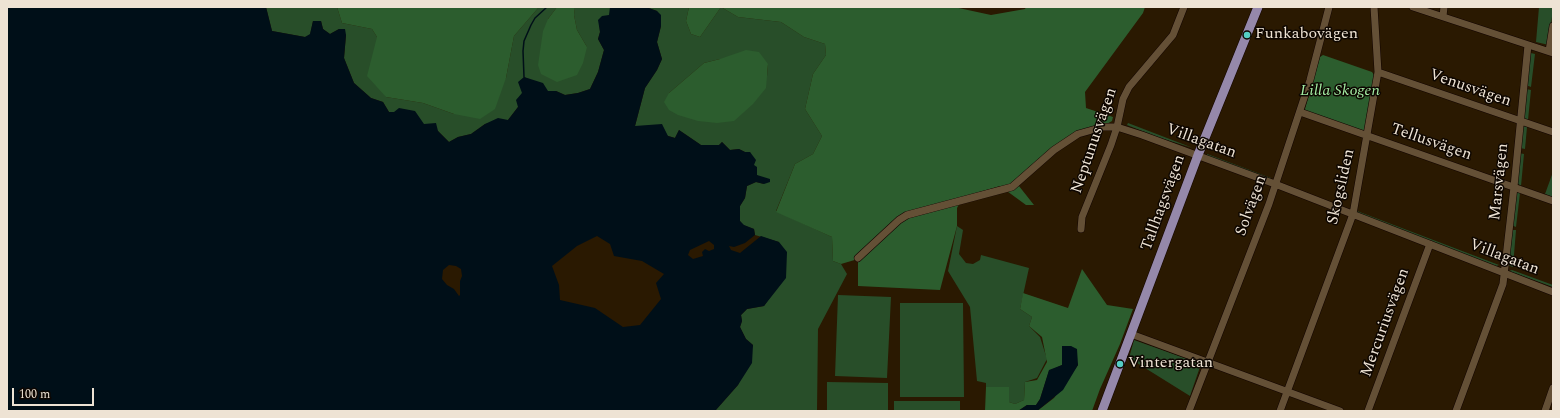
<!DOCTYPE html>
<meta charset="utf-8">
<style>
body{margin:0}
#map{position:relative;width:1560px;height:418px;overflow:hidden;background:#2a1901;font-family:Spectral,serif}
canvas{display:block}
.frame{position:absolute;inset:0;border:8px solid #eee3d4;pointer-events:none}
.scale{position:absolute;left:12px;top:388px;width:82px;height:18px;box-sizing:border-box;border:2px solid #eee3d4;border-top:0;padding-left:5px;font-size:12px;line-height:14px;white-space:nowrap;color:#eee3d4;-webkit-text-stroke:3px #0d0601;paint-order:stroke}
</style>
<div id="map">
<canvas width="1560" height="418"></canvas>
<div class="frame"></div>
<div class="scale">100 m</div>
</div>
<script>
const c = document.querySelector('canvas').getContext('2d');
c.lineJoin = 'round';
function paint(path, color) {
  c.fillStyle = color;
  c.fill(path, 'evenodd');
}
function poly(rows) {
  const path = new Path2D();
  for (const r of rows) {
    path.moveTo(r[0], r[1]);
    for (let i = 2; i < r.length; i += 2) path.lineTo(r[i], r[i + 1]);
  }
  return path;
}
function stroke(path, color, width, dash) {
  c.strokeStyle = color;
  c.lineWidth = width;
  c.lineCap = dash ? 'butt' : 'round';
  c.setLineDash(dash || []);
  c.stroke(path);
}
function drawText(font, color, halo, rows, align = 'center') {
  c.font = font + ' Spectral,serif';
  c.lineWidth = 3;
  c.setLineDash([]);
  c.textBaseline = 'middle';
  c.strokeStyle = halo;
  c.fillStyle = color;
  for (const [text, x, y, turn = 0] of rows) {
    c.save();
    c.translate(x, y);
    c.rotate((+turn || 0) * Math.PI / 180);
    c.textAlign = isNaN(turn) ? turn : align;
    if (halo) c.strokeText(text, 0, 0);
    c.fillText(text, 0, 0);
    c.restore();
  }
}
paint(poly([
 [266,7,337,7,342,23,372,29,377,37,386,97,423,103,454,114,506,78,514,36,539,7,557,7,548,19,587,47,577,30,574,15,575,7,610,7,610,15,599,20,600,32,598,39,604,50,598,72,590,89,578,93,565,95,556,91,548,92,531,80,524,77,522,93,518,107,508,120,485,124,471,134,458,137,449,142,438,131,394,112,389,112,383,102,371,98,354,83,344,58,346,35,339,29,330,34,323,29,321,21,313,21,310,35,305,37,272,31],
 [646,7,689,7,686,21,691,34,700,37,721,7,738,17,781,22,804,37,825,44,826,55,813,74,805,109,822,136,813,154,795,164,776,211,832,237,833,261,841,264,847,274,818,329,817,411,715,411,738,385,753,345,746,339,740,327,742,321,741,315,747,309,764,306,772,294,779,242,755,235,754,229,743,225,740,221,740,206,745,198,747,186,756,182,764,184,757,175,750,152,745,152,739,149,730,150,722,142,719,145,701,145,679,130,675,138,635,126,645,88,657,70,662,59,657,42,661,26,657,11],
 [720,59,768,64,767,76,669,93,704,63],
 [1539,7,1553,7,1549,45,1536,42],
 [1531,53,1535,54,1531,87,1526,85,1529,54],
 [1526,89,1531,90,1528,120,1523,119],
 [1128,123,1193,148,1160,138,1127,125],
 [1524,126,1527,127,1525,149,1520,148,1522,127],
 [1519,153,1524,154,1521,186,1516,182],
 [1207,154,1271,178,1271,180,1207,156],
 [1553,172,1553,197,1545,194],
 [1517,192,1520,193,1516,227,1511,225],
 [1357,211,1499,265,1496,266,1358,214],
 [957,226,963,230,959,254,966,263,973,264,980,260,981,255,1029,268,1020,309,1032,317,1029,326,1040,337,1047,359,1037,378,1025,382,1024,400,1015,404,1009,402,1009,387,986,387,986,383,977,381,970,307,948,271],
 [1511,230,1516,230,1513,267,1507,265],
 [1512,270,1553,285,1553,287,1509,271],
 [838,295,891,297,887,378,835,376],
 [900,303,963,303,964,397,900,397],
 [1134,340,1201,364,1190,396,1129,358],
 [827,382,888,383,888,411,827,411],
 [894,401,960,401,960,411,894,411]
]), '#284e29');
paint(poly([
 [337,7,539,7,514,36,506,78,495,109,480,119,454,114,423,103,386,97,367,76,377,37,372,29,342,23],
 [557,7,575,7,574,15,577,30,587,47,583,63,577,75,557,82,541,74,538,65,543,31,548,19],
 [689,7,954,7,991,15,1025,9,1026,7,1145,7,1143,13,1085,92,1086,108,1113,117,1112,121,1105,125,1078,132,1015,181,1034,205,1026,205,1000,186,963,197,957,208,957,226,940,290,858,286,858,259,841,264,833,261,832,237,776,212,795,164,813,154,822,136,805,109,813,74,826,55,825,44,804,37,781,22,738,17,721,7,700,37,691,34,686,21],
 [746,50,759,52,768,64,766,88,753,104,734,121,717,123,698,121,678,115,669,110,664,102,669,93,704,63,720,59],
 [1323,55,1372,72,1374,75,1367,127,1363,132,1306,112,1305,109,1320,57],
 [1082,269,1107,305,1133,309,1120,344,1100,389,1092,411,1037,411,1054,398,1078,365,1071,346,1062,346,1062,365,1049,371,1040,399,1036,405,1027,405,1018,411,985,411,986,387,1009,387,1009,402,1015,404,1024,400,1025,382,1037,380,1047,362,1042,337,1029,326,1032,317,1020,309,1023,293,1068,308]
]), '#2c5d2e');
paint(poly([
 [7,7,266,7,272,31,305,37,310,34,313,21,321,21,323,29,330,34,339,29,345,29,346,35,344,58,354,83,371,98,383,102,389,112,394,112,399,108,415,111,424,124,436,123,438,131,449,142,458,137,471,134,485,124,498,118,508,120,518,107,516,100,522,93,518,82,524,77,543,83,548,91,556,91,565,95,578,93,590,89,598,72,604,50,598,39,600,32,598,20,602,16,609,15,610,7,646,7,657,11,661,15,661,26,657,42,662,59,657,70,645,88,635,126,662,124,668,136,675,138,679,130,701,145,719,145,722,142,730,150,739,149,745,152,750,152,756,160,754,165,757,167,757,175,770,179,770,182,764,184,756,182,747,186,745,198,740,206,740,221,744,225,754,229,755,235,745,243,734,247,729,246,731,250,740,253,761,236,779,242,787,252,786,278,764,306,747,309,741,315,742,321,740,327,746,339,753,345,752,363,738,385,715,411,7,411],
 [597,236,610,244,614,256,642,261,664,274,656,283,661,299,640,325,623,327,595,308,560,300,559,285,552,266,577,246],
 [709,241,714,245,714,249,709,251,705,249,702,252,703,256,693,259,688,255,690,250],
 [449,265,456,266,461,269,462,276,460,281,460,295,459,296,454,289,447,285,442,279,443,270],
 [1062,346,1071,346,1077,349,1078,365,1063,390,1037,411,1018,411,1027,405,1036,405,1040,399,1049,370,1062,365]
]), '#000f18');
stroke(poly([
 [524,77,523,51,524,41,531,25,535,18,547,7]
]), '#000f18', 1.5);
const minor = poly([
 [1413,7,1553,53],
 [1443,16,1444,7],
 [1549,51,1553,26],
 [1378,72,1553,132],
 [1300,112,1553,201],
 [1081,229,1082,217,1111,145,1117,127,1123,99,1129,87,1173,35,1184,7],
 [858,258,899,220,907,215,1012,187,1054,150,1078,134,1103,127,1117,127,1142,135,1275,184,1553,292],
 [1131,334,1340,411],
 [1189,411,1269,204,1310,80,1329,7],
 [1280,411,1353,214,1378,72,1374,7],
 [1368,411,1430,244],
 [1456,411,1503,284,1514,187,1528,45],
 [1545,411,1553,388]
]);
const major = poly([
 [1102,411,1198,155,1258,7]
]);
stroke(minor, '#120400', 8);
stroke(major, '#120400', 10);
stroke(minor, '#645036', 7);
stroke(major, '#9588aa', 9);
for (const [x, y, r, color] of [
 [1247,35,4,"#55cec4"],
 [1120,364,4,"#55cec4"]
]) {
  const dot = new Path2D();
  dot.arc(x, y, r, 0, 2 * Math.PI);
  c.fillStyle = color;
  c.fill(dot);
  stroke(dot, '#0d0601', 1.5);
}
drawText('16px', '#eee3d4', '#0d0601', [
 ["Funkabovägen",1255,35],
 ["Vintergatan",1128,364]
], 'left');
drawText('16px', '#eee3d4', '#0d0601', [
 ["Venusvägen",1470,89,19],
 ["Neptunusvägen",1095,141,-71],
 ["Villagatan",1201,142,20],
 ["Tellusvägen",1431,143,19],
 ["Marsvägen",1500,182,-84],
 ["Skogsliden",1342,187,-77],
 ["Tallhagsvägen",1164,203,-70],
 ["Solvägen",1252,206,-70],
 ["Villagatan",1504,258,21],
 ["Mercuriusvägen",1386,323,-70]
]);
drawText('italic 16px', '#a2eba2', '#0d0601', [
 ["Lilla Skogen",1340,92]
]);
</script>
